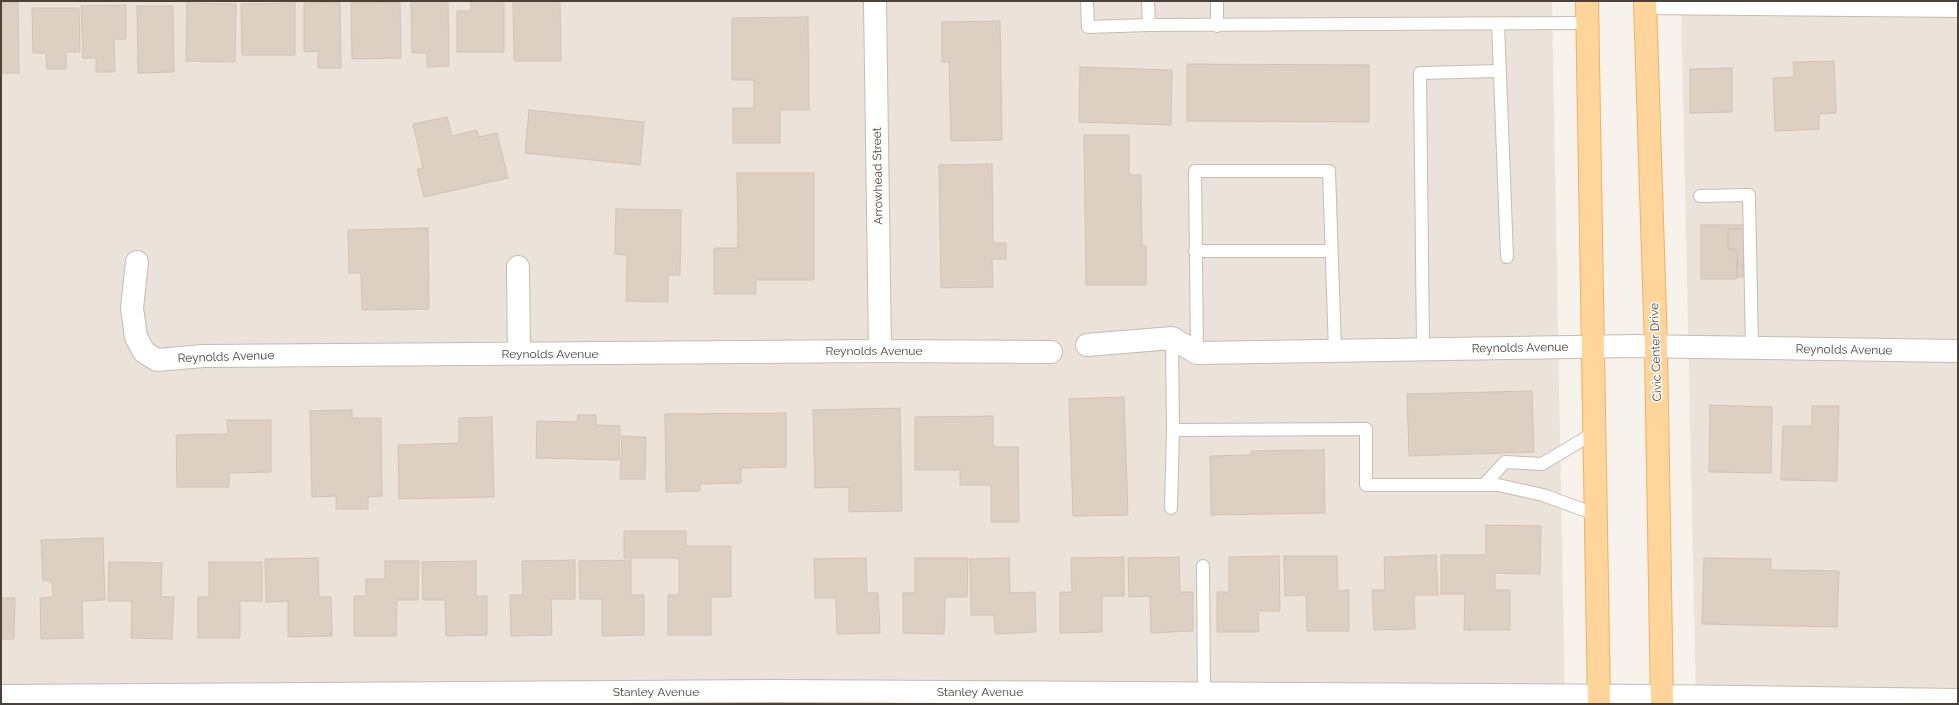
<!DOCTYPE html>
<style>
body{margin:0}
#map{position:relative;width:1959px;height:705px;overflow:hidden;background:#f7f2eb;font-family:Raleway,sans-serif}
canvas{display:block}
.frame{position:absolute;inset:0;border:2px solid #4c4138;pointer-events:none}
</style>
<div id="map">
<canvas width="1959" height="705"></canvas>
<div class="frame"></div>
</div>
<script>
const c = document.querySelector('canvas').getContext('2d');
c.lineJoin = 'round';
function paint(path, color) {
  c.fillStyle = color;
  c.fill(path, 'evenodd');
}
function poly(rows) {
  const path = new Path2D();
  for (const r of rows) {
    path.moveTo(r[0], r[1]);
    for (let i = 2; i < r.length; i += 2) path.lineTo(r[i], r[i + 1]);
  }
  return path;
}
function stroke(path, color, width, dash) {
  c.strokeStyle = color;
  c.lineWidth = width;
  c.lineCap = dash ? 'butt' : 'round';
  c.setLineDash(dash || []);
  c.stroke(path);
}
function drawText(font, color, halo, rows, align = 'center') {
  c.font = font + ' Raleway,sans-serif';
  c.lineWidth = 3;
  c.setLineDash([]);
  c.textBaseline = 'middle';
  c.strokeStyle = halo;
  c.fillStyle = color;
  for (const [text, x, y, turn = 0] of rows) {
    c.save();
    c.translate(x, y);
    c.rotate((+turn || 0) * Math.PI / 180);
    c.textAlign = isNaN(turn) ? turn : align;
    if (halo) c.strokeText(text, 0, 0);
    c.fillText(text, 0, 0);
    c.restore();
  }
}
paint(poly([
 [1,1,1552,1,1565,704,1,704],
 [1681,1,1958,1,1958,704,1696,704]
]), '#ebe3d9');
const building = poly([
 [411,1,448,1,449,66,427,67,427,53,412,53,411,1],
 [471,1,504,1,504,52,457,52,457,11,471,11,471,1],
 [513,1,560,1,561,61,514,61,513,1],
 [1,2,18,2,19,73,1,73,1,2],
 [340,2,341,68,318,68,318,51,304,52,304,3,340,2],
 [400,2,401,58,352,59,351,3,400,2],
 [187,3,236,4,235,62,186,61,187,3],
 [295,3,295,55,242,55,241,4,295,3],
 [126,5,126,39,114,39,115,72,96,72,96,58,83,58,81,6,126,5],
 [137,6,173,6,174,72,138,73,137,6],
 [32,8,79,8,80,52,66,52,66,69,47,69,46,53,33,53,32,8],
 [808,17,809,110,780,110,780,143,733,143,733,108,754,108,754,80,732,80,732,18,808,17],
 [1000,21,1002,140,951,141,949,62,942,62,942,22,1000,21],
 [1834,61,1836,113,1819,114,1819,129,1775,131,1773,78,1794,77,1793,62,1834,61],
 [1187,64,1369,65,1369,122,1187,121,1187,64],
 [1080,67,1172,70,1171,125,1079,122,1080,67],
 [1732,68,1732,112,1690,113,1690,69,1732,68],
 [529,110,644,122,640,165,525,153,529,110],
 [447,117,452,136,477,130,479,137,497,133,508,178,424,197,417,169,423,168,413,124,447,117],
 [1084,135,1129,135,1129,175,1141,175,1142,246,1146,246,1146,285,1086,285,1084,135],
 [992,164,993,243,1006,243,1006,259,992,259,993,287,941,288,939,165,992,164],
 [737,173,814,173,814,280,756,280,756,294,714,294,714,248,738,248,737,173],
 [616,209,681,210,680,275,668,275,668,302,626,301,627,255,615,254,616,209],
 [1701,225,1744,225,1744,229,1728,229,1728,249,1736,249,1736,253,1738,253,1737,279,1701,279,1701,225],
 [428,228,429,309,362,310,361,273,349,273,348,230,428,228],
 [1728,229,1744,229,1743,277,1737,277,1736,249,1728,249,1728,229],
 [1532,391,1534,452,1409,456,1407,394,1532,391],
 [1124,397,1128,515,1073,516,1069,399,1124,397],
 [1710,405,1772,407,1771,473,1709,472,1710,405],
 [1812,406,1839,406,1837,481,1781,480,1783,426,1812,426,1812,406],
 [900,408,902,511,849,512,849,487,815,488,813,410,900,408],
 [352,410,352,418,381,418,382,496,368,497,368,509,336,509,336,496,312,497,310,411,352,410],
 [786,413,786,467,741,468,741,483,700,484,700,491,666,492,665,414,786,413],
 [578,415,596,415,596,425,620,426,619,460,536,458,537,421,577,422,578,415],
 [993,416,993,447,1018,447,1019,522,991,522,991,485,960,485,960,470,915,470,915,417,993,416],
 [492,417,494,497,399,499,398,445,459,443,459,418,492,417],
 [227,420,271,420,271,472,229,473,229,487,177,487,176,435,228,434,227,420],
 [622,436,646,437,645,479,620,479,622,436],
 [1324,450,1325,513,1211,515,1210,456,1251,455,1251,451,1324,450],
 [1486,525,1541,526,1540,574,1495,573,1495,590,1510,590,1510,630,1464,630,1465,594,1441,594,1441,555,1486,555,1486,525],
 [624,531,686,531,686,546,731,546,731,597,711,597,711,635,668,635,668,595,679,595,679,558,624,558,624,531],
 [103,538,105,600,82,601,83,638,41,639,40,598,53,597,52,581,43,581,41,540,103,538],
 [1,547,1,598,15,598,14,639,1,639,1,547],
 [1436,555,1438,595,1414,595,1415,629,1374,630,1372,590,1385,590,1384,557,1436,555],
 [1279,556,1280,611,1258,611,1259,632,1217,632,1217,592,1229,592,1229,557,1279,556],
 [1284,556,1337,556,1338,591,1349,590,1349,631,1307,631,1306,595,1285,596,1284,556],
 [1124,557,1124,596,1102,596,1102,632,1060,633,1060,592,1072,592,1071,558,1124,557],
 [1179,557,1180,592,1193,592,1193,631,1151,633,1150,596,1129,597,1128,558,1179,557],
 [318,558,319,597,331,597,332,636,288,637,288,601,266,602,265,559,318,558],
 [866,558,867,593,878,593,880,633,837,634,836,598,815,598,814,559,866,558],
 [915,558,968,558,967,597,945,597,944,634,903,633,903,593,915,593,915,558],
 [1009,558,1010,593,1035,592,1036,632,995,634,994,615,971,615,970,559,1009,558],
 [1704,558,1771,559,1771,570,1839,571,1837,627,1702,624,1704,558],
 [575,560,575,599,551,599,552,635,511,636,510,595,523,595,522,561,575,560],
 [631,560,631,595,644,595,644,635,602,636,602,599,580,599,579,561,631,560],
 [385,561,419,561,418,600,397,600,396,636,354,636,354,596,366,596,366,579,385,579,385,561],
 [476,561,476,596,487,596,487,635,446,636,445,600,423,600,422,562,476,561],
 [109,562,162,563,161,597,174,597,172,639,131,638,132,601,108,601,109,562],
 [209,562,262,562,262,601,240,601,240,638,198,638,198,597,209,597,209,562]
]);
paint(building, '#ddcfc2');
stroke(building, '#d5c2b2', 1);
const lane = poly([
 [1087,1,1088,27,1149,25,1587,23],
 [1148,1,1149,25],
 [1217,1,1217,26],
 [1498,23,1507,257],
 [1700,196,1749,195,1752,348],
 [1195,251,1331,251],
 [1423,349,1420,73,1500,71],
 [1197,353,1195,171,1329,171,1335,351],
 [1173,430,1366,429,1366,485,1498,485,1543,495,1595,514],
 [1484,485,1505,462,1542,464,1594,433],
 [1171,508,1173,430,1172,338],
 [1203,566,1204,694]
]);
const street = poly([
 [875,1,880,351],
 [1645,3,1958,6],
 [137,262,132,308,136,337,144,352,157,360,203,356,880,351,1051,352],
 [518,267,519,354],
 [1087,345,1172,338,1197,353,1634,346,1958,351],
 [1,696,774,691,1662,696,1958,700]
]);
const primary = poly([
 [1587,1,1599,704],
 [1645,1,1656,347,1662,704]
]);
stroke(lane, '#c6bbaf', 14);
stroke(street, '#c6bbaf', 24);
stroke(primary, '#efb061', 24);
stroke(lane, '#fff', 12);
stroke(street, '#fff', 22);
stroke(primary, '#ffd59c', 22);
drawText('12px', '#4c4138', '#fff', [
 ["Arrowhead Street",878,176,-91],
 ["Reynolds Avenue",1520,348,-1],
 ["Reynolds Avenue",1844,350,1],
 ["Reynolds Avenue",874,351],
 ["Civic Center Drive",1656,352,-92],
 ["Reynolds Avenue",550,354],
 ["Reynolds Avenue",226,357,-2],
 ["Stanley Avenue",656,692],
 ["Stanley Avenue",980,692]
]);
</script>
